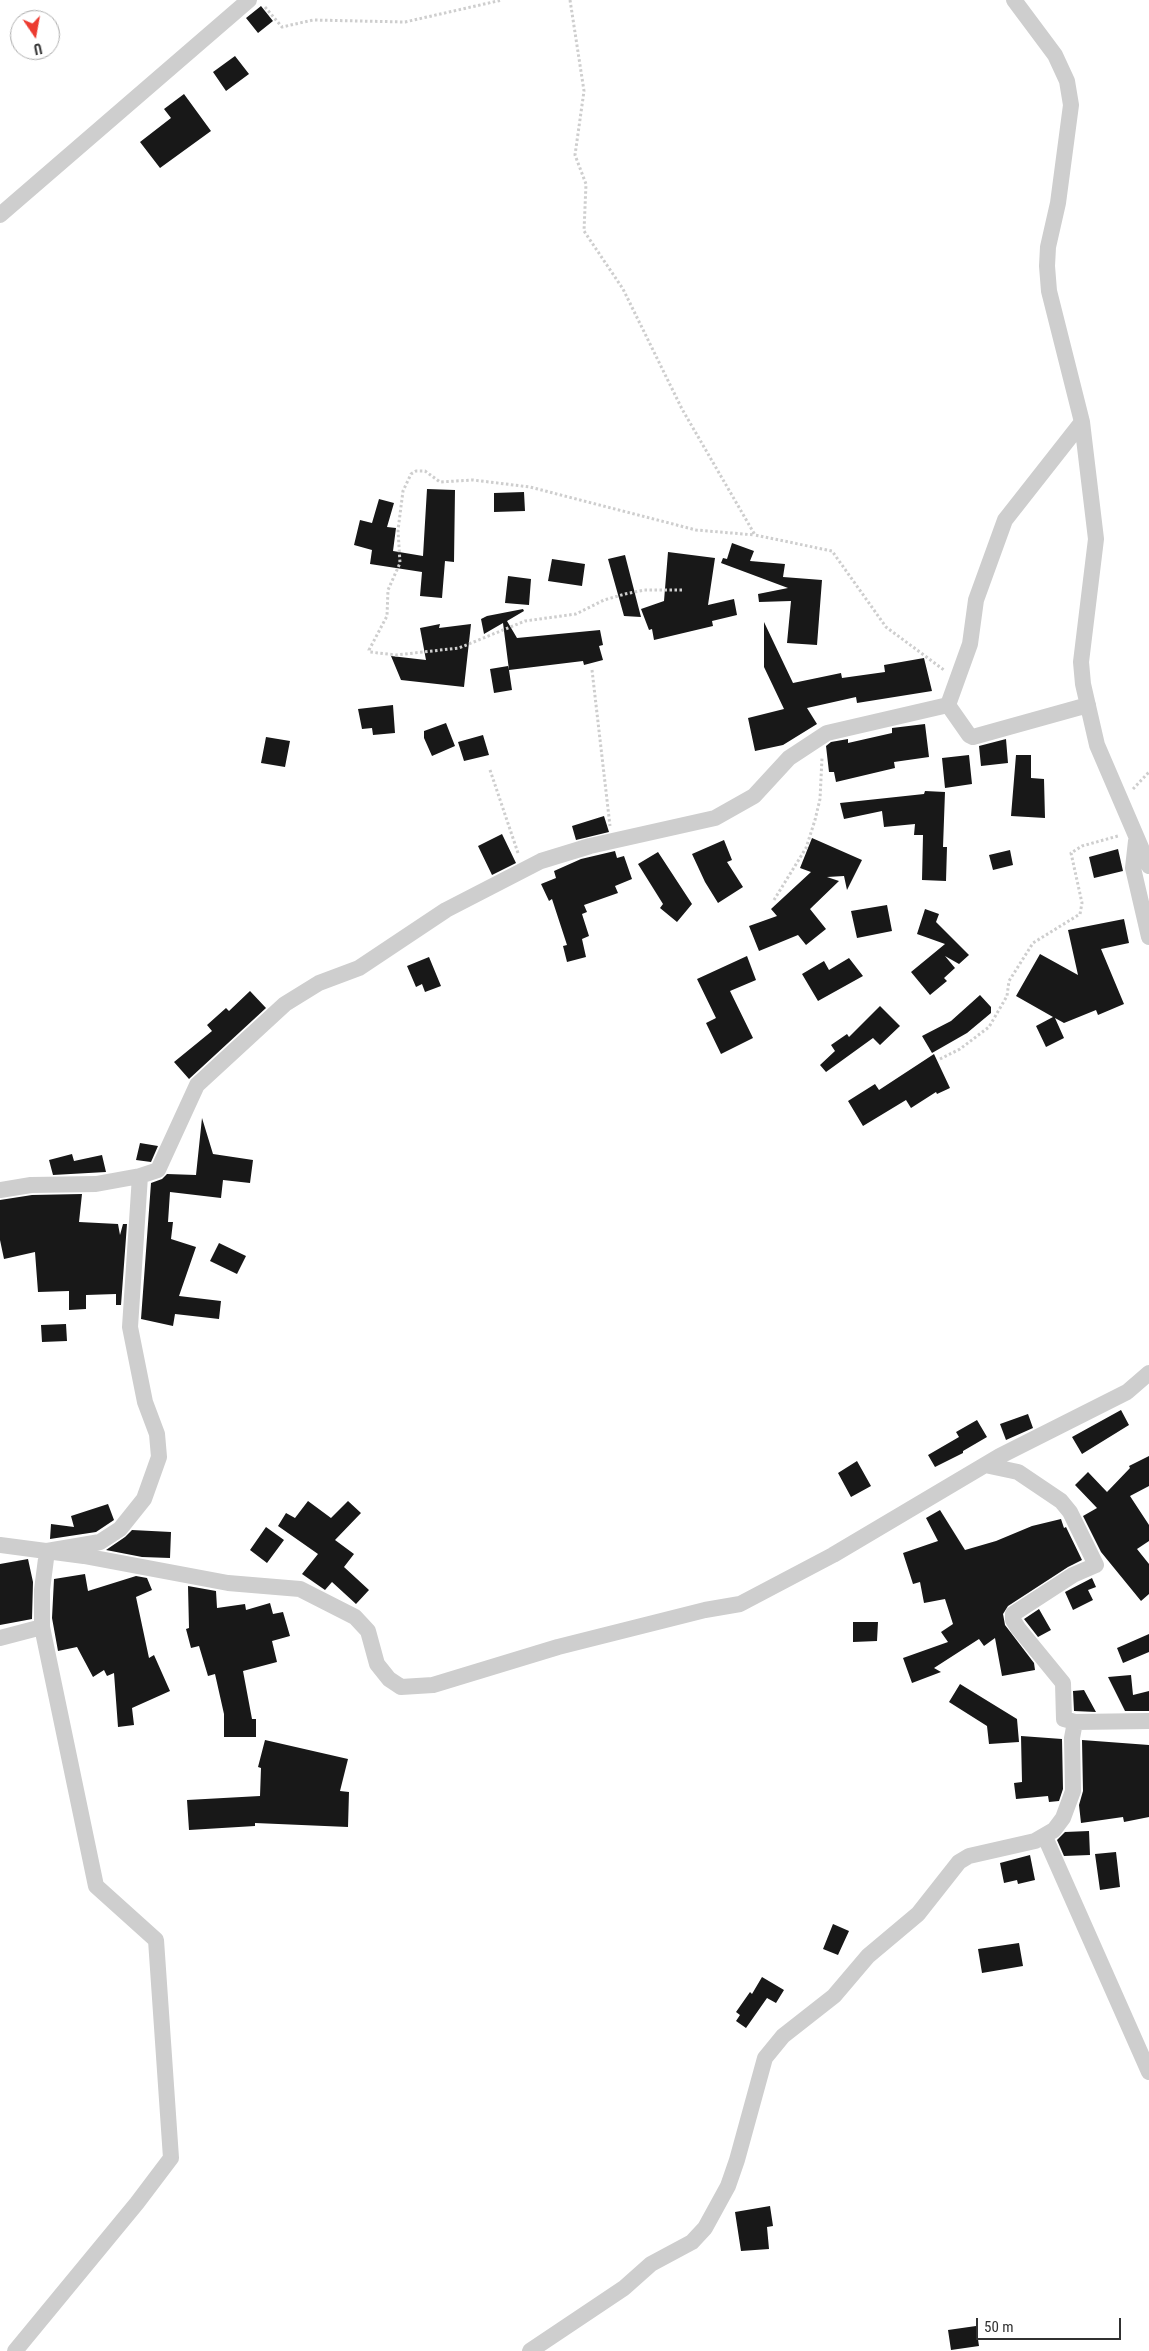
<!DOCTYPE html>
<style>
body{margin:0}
#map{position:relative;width:1149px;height:2351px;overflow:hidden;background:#fff;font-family:"Roboto Condensed",sans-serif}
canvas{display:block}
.north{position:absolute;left:10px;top:10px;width:50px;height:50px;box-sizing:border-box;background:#fff;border:1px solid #adadad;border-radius:50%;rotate:168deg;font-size:14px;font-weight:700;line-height:20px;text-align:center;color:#313131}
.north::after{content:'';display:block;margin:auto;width:18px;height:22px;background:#ec3b30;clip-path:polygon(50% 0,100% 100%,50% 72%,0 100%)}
.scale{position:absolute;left:976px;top:2318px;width:145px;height:22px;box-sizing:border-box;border:2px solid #313131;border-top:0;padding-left:6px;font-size:15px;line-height:18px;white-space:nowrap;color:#313131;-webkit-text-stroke:4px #fff;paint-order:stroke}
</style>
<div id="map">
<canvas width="1149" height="2351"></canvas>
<div class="north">U</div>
<div class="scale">50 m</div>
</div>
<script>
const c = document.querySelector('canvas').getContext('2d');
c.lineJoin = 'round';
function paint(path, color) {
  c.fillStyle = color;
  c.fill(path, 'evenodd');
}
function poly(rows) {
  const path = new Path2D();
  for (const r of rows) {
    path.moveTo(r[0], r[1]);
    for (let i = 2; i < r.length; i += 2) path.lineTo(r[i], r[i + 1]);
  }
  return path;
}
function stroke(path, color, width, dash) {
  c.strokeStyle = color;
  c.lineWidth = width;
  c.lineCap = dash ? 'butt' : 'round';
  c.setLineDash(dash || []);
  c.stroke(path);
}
paint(poly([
 [261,6,273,21,258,33,246,18],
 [235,56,249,74,226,91,213,72],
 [184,94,211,131,160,168,140,142,171,118,164,109],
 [427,489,455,490,454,562,445,561,442,598,420,596,422,572,370,564,372,550,354,545,360,520,372,523,379,499,394,503,387,527,396,528,393,551,423,556],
 [524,492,525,511,494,512,494,493],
 [732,543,754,551,750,561,785,564,783,577,822,580,817,645,787,643,791,601,759,602,758,594,788,588,721,563,723,558,727,559],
 [668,552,715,558,708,605,734,599,737,615,712,621,713,626,654,640,652,629,649,630,641,609,664,601],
 [625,555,641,617,624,616,608,559],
 [552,559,585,564,582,586,548,581],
 [508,576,531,579,529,605,505,603],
 [523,609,524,611,507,621,517,638,600,630,603,645,599,646,603,660,584,665,583,661,509,670,512,690,494,693,490,669,508,666,509,670,503,623,484,634,481,619,487,616],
 [764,622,793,683,841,673,842,678,885,672,884,665,924,658,932,691,857,703,856,697,807,708,817,724,783,745,755,751,748,718,784,709,764,667],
 [440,624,439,628,471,624,464,687,401,680,391,656,426,660,420,628],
 [393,705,395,733,373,735,372,728,362,729,358,709],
 [446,723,455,746,432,756,424,738,424,731],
 [925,724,929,757,894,762,895,768,836,782,834,772,829,772,826,746,831,742,848,739,848,743,892,733,892,728],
 [483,735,489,755,464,761,458,742],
 [266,737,290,741,285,767,261,763],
 [1006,739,1008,763,981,766,979,746],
 [969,755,972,784,945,788,942,758],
 [1016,755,1031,755,1031,778,1044,779,1045,818,1011,816],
 [925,791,945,792,943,847,947,847,946,881,922,880,923,835,914,835,915,824,884,827,882,811,844,819,840,803,924,794],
 [604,816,609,832,576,840,572,826],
 [502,834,516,863,492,875,478,846],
 [812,838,862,860,847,890,844,876,827,877,839,881,810,909,826,929,806,945,798,935,759,951,749,926,777,916,771,909,811,872,800,868],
 [724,840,732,860,727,862,743,887,718,903,705,882,692,854],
 [1118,849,1123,871,1094,878,1089,857],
 [1010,850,1013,865,993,870,989,855],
 [615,851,617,858,624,856,632,879,615,886,618,893,584,905,587,912,582,914,589,936,582,939,586,957,567,962,563,946,567,945,552,899,549,901,541,884,556,878,554,871,581,859],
 [658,852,692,904,677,922,660,908,663,904,638,864],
 [887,905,892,931,857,938,851,911],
 [925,909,939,914,936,922,969,955,959,964,945,956,955,968,944,978,947,981,930,995,911,972,945,944,917,934],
 [1124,919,1129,943,1101,949,1124,1004,1098,1015,1096,1010,1064,1023,1055,1018,1064,1038,1046,1047,1036,1026,1053,1017,1016,996,1040,954,1078,975,1068,930],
 [747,956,756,980,730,991,753,1038,721,1054,706,1023,716,1018,697,979],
 [429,957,441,986,425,992,422,984,416,987,407,966],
 [849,958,863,976,818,1001,802,974,824,961,829,970],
 [250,991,266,1008,189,1079,174,1062,212,1031,207,1025,226,1008,229,1011],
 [980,995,991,1007,991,1013,967,1033,932,1053,922,1036,951,1021],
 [880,1006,900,1026,880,1045,873,1038,826,1072,820,1065,835,1051,831,1045,847,1034,849,1037],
 [934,1054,950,1088,937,1094,936,1092,911,1108,906,1100,863,1126,848,1101,875,1084,879,1090],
 [202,1118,213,1154,253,1160,250,1183,223,1180,221,1198,170,1192,168,1222,173,1222,171,1239,196,1247,179,1296,221,1301,219,1319,175,1314,173,1326,141,1319,151,1183,162,1179,167,1174,196,1175],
 [140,1143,158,1146,151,1162,136,1160],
 [72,1154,74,1161,102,1155,106,1172,53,1175,49,1160],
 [82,1194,79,1222,118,1224,120,1235,123,1224,127,1224,121,1305,116,1305,116,1294,86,1295,86,1309,69,1310,69,1291,38,1292,35,1252,4,1259,0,1240,0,1200,32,1195],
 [219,1243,246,1256,237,1274,210,1261],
 [66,1324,67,1341,42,1342,41,1325],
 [1121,1410,1129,1425,1082,1454,1072,1437],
 [1028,1414,1033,1428,1006,1440,1000,1424],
 [977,1420,987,1437,963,1451,963,1453,935,1467,928,1455,959,1437,956,1432],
 [1149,1456,1149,1486,1130,1496,1149,1525,1149,1541,1137,1549,1149,1564,1149,1594,1141,1601,1101,1552,1083,1516,1097,1508,1075,1485,1088,1472,1107,1492,1130,1468,1129,1466],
 [857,1461,871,1486,851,1497,838,1473],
 [308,1501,331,1518,348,1501,361,1513,335,1540,354,1554,344,1567,369,1590,356,1604,332,1582,325,1590,302,1574,318,1554,278,1526,286,1513,295,1518],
 [108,1504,114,1520,96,1532,50,1539,51,1524,74,1527,71,1516],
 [940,1510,965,1550,996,1541,1032,1526,1061,1519,1064,1528,1066,1527,1082,1560,1068,1567,1008,1606,1003,1614,1005,1625,1034,1663,1035,1670,1002,1676,995,1638,984,1646,979,1639,934,1668,941,1672,912,1683,903,1658,948,1642,941,1632,953,1624,945,1599,924,1603,920,1582,913,1584,903,1553,938,1541,926,1518],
 [266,1527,284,1540,267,1563,250,1550],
 [132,1530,171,1532,170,1558,142,1557,106,1550,125,1537],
 [28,1559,33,1582,32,1619,0,1625,0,1564],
 [85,1574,88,1591,136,1576,147,1578,152,1590,136,1597,149,1658,154,1655,170,1691,132,1708,134,1725,118,1727,114,1673,107,1676,104,1670,93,1677,77,1647,58,1651,52,1618,54,1579],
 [1092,1578,1096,1587,1088,1590,1093,1600,1073,1610,1065,1592],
 [188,1586,216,1591,217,1608,245,1604,246,1610,270,1603,273,1614,283,1612,290,1636,272,1641,277,1662,243,1671,252,1719,256,1719,256,1737,224,1737,224,1714,215,1674,208,1676,199,1646,191,1648,186,1629,189,1628],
 [1039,1609,1051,1630,1038,1637,1024,1619],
 [853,1622,878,1622,877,1641,853,1642],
 [1149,1634,1149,1652,1123,1663,1117,1648],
 [1131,1675,1133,1695,1149,1691,1149,1711,1125,1711,1108,1677],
 [960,1684,1017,1719,1019,1742,989,1744,987,1726,949,1702],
 [1084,1690,1096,1712,1074,1711,1073,1691],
 [1021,1736,1062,1739,1063,1789,1059,1801,1049,1802,1048,1796,1016,1799,1014,1783,1022,1782],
 [265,1740,348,1759,340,1791,349,1792,348,1827,255,1823,255,1826,189,1830,187,1800,260,1796,261,1768,258,1767],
 [1082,1740,1149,1745,1149,1817,1124,1822,1123,1817,1081,1823,1079,1805,1083,1791],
 [1089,1831,1090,1855,1064,1856,1057,1840,1065,1832],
 [1116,1852,1120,1887,1100,1890,1095,1854],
 [1030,1855,1035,1880,1018,1884,1017,1880,1004,1883,1000,1863],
 [833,1924,849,1931,838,1955,823,1949],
 [1019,1943,1023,1966,982,1973,978,1949],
 [762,1977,784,1990,776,2003,767,1998,746,2028,736,2021,740,2015,736,2012,750,1992,752,1994],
 [770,2206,773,2226,767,2227,769,2249,741,2251,735,2212],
 [976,2326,979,2346,951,2350,948,2330]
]), '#181818');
stroke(poly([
 [570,0,584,91,575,155,586,184,584,231,623,289,682,409,755,535,832,551,886,627,944,670],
 [265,7,282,27,313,20,405,22,502,0],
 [682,590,644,590,625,594,604,600,576,614,525,621,459,648,396,655,370,652,369,650,387,616,388,590,400,563,398,530,403,491,411,474,416,471,425,471,440,482,473,480,530,487,696,530,755,535],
 [592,670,610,826],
 [490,770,518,853],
 [1133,789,1149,772],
 [774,900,806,848,815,820,820,799,822,758],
 [940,1059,960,1049,989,1027,1007,996,1009,981,1033,943,1080,914,1082,903,1071,853,1082,846,1118,836]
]), '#cecece', 3, [2.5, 2.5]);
stroke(poly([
 [1014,0,1055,55,1067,81,1071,105,1058,203,1048,247,1047,266,1049,291,1082,422,1096,539,1081,662,1083,684,1097,745,1149,866],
 [0,215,249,0],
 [948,705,969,735,973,737,1088,705],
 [1136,841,1133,868,1149,937],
 [0,1190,31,1185,96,1184,140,1176,158,1170,197,1085,285,1004,319,983,359,968,446,910,541,861,590,846,715,818,754,796,789,758,827,733,948,705,970,644,976,600,1005,520,1082,422],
 [985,1465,1018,1472,1061,1501,1070,1512,1096,1565,1073,1575,1013,1614,1013,1620,1018,1628,1063,1683,1064,1719,1075,1722],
 [0,1545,84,1556,228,1583,300,1589,355,1617,368,1631,377,1664,389,1679,401,1687,433,1685,558,1647,705,1610,740,1604,833,1555,1000,1456,1127,1392,1149,1373],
 [0,1638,42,1627],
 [1045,1837,1149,2072],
 [15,2351,137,2203,171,2158,156,1940,96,1886,42,1627,42,1590,47,1551,100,1542,120,1529,144,1499,159,1457,157,1434,145,1402,130,1327,140,1176],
 [530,2351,624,2288,651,2264,692,2242,705,2228,728,2186,737,2160,765,2058,783,2036,834,1996,868,1956,918,1914,959,1862,969,1856,1035,1841,1054,1830,1063,1818,1073,1791,1072,1738,1075,1722,1149,1721]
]), '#cecece', 16);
</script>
